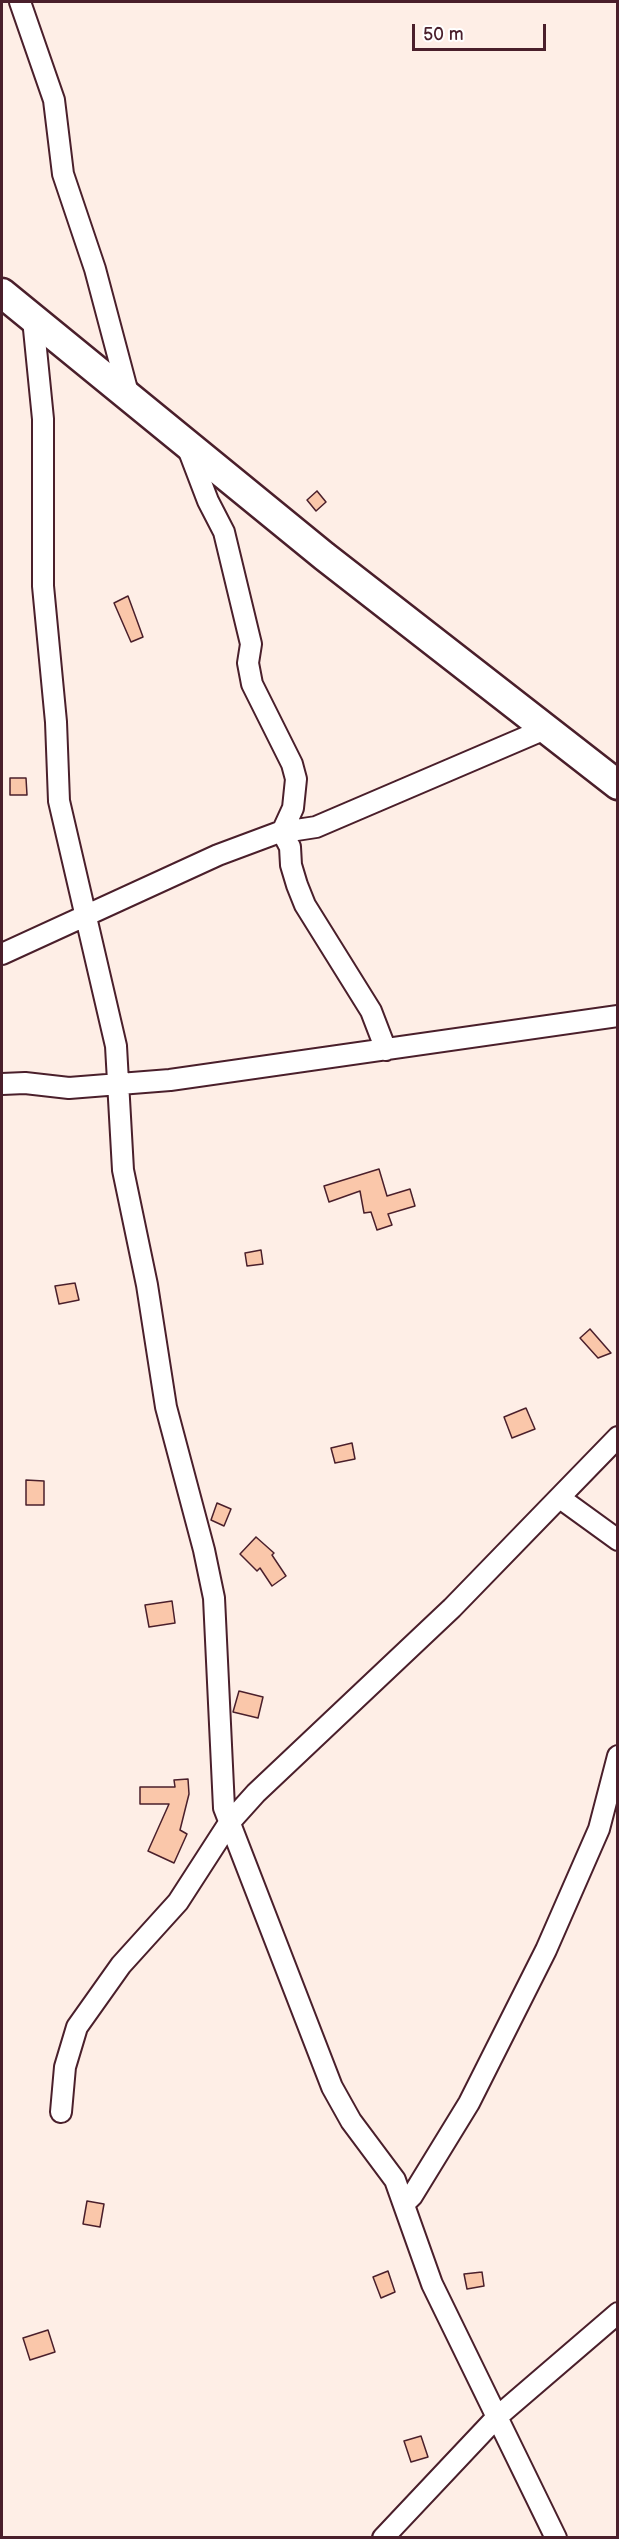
<!DOCTYPE html>
<style>
body{margin:0}
#map{position:relative;width:619px;height:2539px;overflow:hidden;background:#feeee6;font-family:"Balsamiq Sans",sans-serif}
canvas{display:block}
.frame{position:absolute;inset:0;border:3px solid #4a1f2b;pointer-events:none}
.scale{position:absolute;left:412px;top:24px;width:134px;height:27px;box-sizing:border-box;border:3px solid #4a1f2b;border-top:0;padding-left:8px;font-size:18px;line-height:21px;white-space:nowrap;color:#4a1f2b;-webkit-text-stroke:4px #fff;paint-order:stroke}
</style>
<div id="map">
<canvas width="619" height="2539"></canvas>
<div class="frame"></div>
<div class="scale">50 m</div>
</div>
<script>
const c = document.querySelector('canvas').getContext('2d');
c.lineJoin = 'round';
function paint(path, color) {
  c.fillStyle = color;
  c.fill(path, 'evenodd');
}
function poly(rows) {
  const path = new Path2D();
  for (const r of rows) {
    path.moveTo(r[0], r[1]);
    for (let i = 2; i < r.length; i += 2) path.lineTo(r[i], r[i + 1]);
  }
  return path;
}
function stroke(path, color, width, dash) {
  c.strokeStyle = color;
  c.lineWidth = width;
  c.lineCap = dash ? 'butt' : 'round';
  c.setLineDash(dash || []);
  c.stroke(path);
}
const building = poly([
 [317,491,326,502,316,511,307,500,317,491],
 [128,596,143,637,131,642,114,603,128,596],
 [10,778,26,778,27,795,10,795,10,778],
 [379,1169,387,1196,410,1189,415,1206,388,1214,392,1225,377,1230,371,1212,364,1213,360,1191,329,1202,324,1186,379,1169],
 [261,1250,263,1264,247,1266,245,1253,261,1250],
 [75,1283,79,1300,59,1304,55,1286,75,1283],
 [590,1329,611,1353,598,1358,580,1338,590,1329],
 [526,1408,535,1429,512,1438,504,1417,526,1408],
 [352,1443,355,1459,335,1463,331,1448,352,1443],
 [26,1480,44,1481,44,1505,26,1505,26,1480],
 [217,1503,231,1509,224,1526,211,1520,217,1503],
 [256,1537,274,1553,272,1555,286,1576,272,1586,260,1568,257,1571,240,1554,256,1537],
 [172,1601,175,1623,149,1627,145,1605,172,1601],
 [239,1691,263,1697,258,1718,233,1712,239,1691],
 [188,1779,189,1794,180,1830,187,1834,174,1863,148,1851,169,1804,140,1804,140,1787,175,1787,174,1780,188,1779],
 [87,2201,104,2204,100,2227,83,2224,87,2201],
 [388,2271,395,2292,381,2298,373,2277,388,2271],
 [482,2272,484,2286,467,2289,464,2274,482,2272],
 [48,2330,55,2352,30,2360,23,2338,48,2330],
 [421,2436,428,2457,411,2462,404,2441,421,2436]
]);
paint(building, '#fac7aa');
stroke(building, '#4a1f2b', 1.5);
const street = poly([
 [20,2,54,100,63,174,95,269,129,397],
 [33,319,43,419,43,586,56,722,59,801,116,1046,123,1170,147,1285,166,1407,204,1550,214,1598,224,1808,332,2087,351,2121,395,2180,432,2284,556,2538],
 [187,446,208,501,224,532,251,644,248,663,252,684,292,764,296,779,293,808,282,832,290,847,291,865,297,885,305,905,371,1011,386,1050],
 [2,954,218,855,277,833,316,827,545,729],
 [2,1084,25,1083,69,1088,170,1080,618,1016],
 [560,1498,618,1540],
 [61,2112,65,2067,77,2027,121,1965,178,1902,229,1823,256,1793,452,1608,618,1437],
 [404,2204,412,2196,469,2103,546,1950,599,1829,618,1756],
 [383,2538,497,2417,618,2313]
]);
const secondary = poly([
 [2,293,324,556,618,785]
]);
stroke(street, '#4a1f2b', 24);
stroke(secondary, '#4a1f2b', 33);
stroke(street, '#fff', 20);
stroke(secondary, '#fff', 28);
</script>
